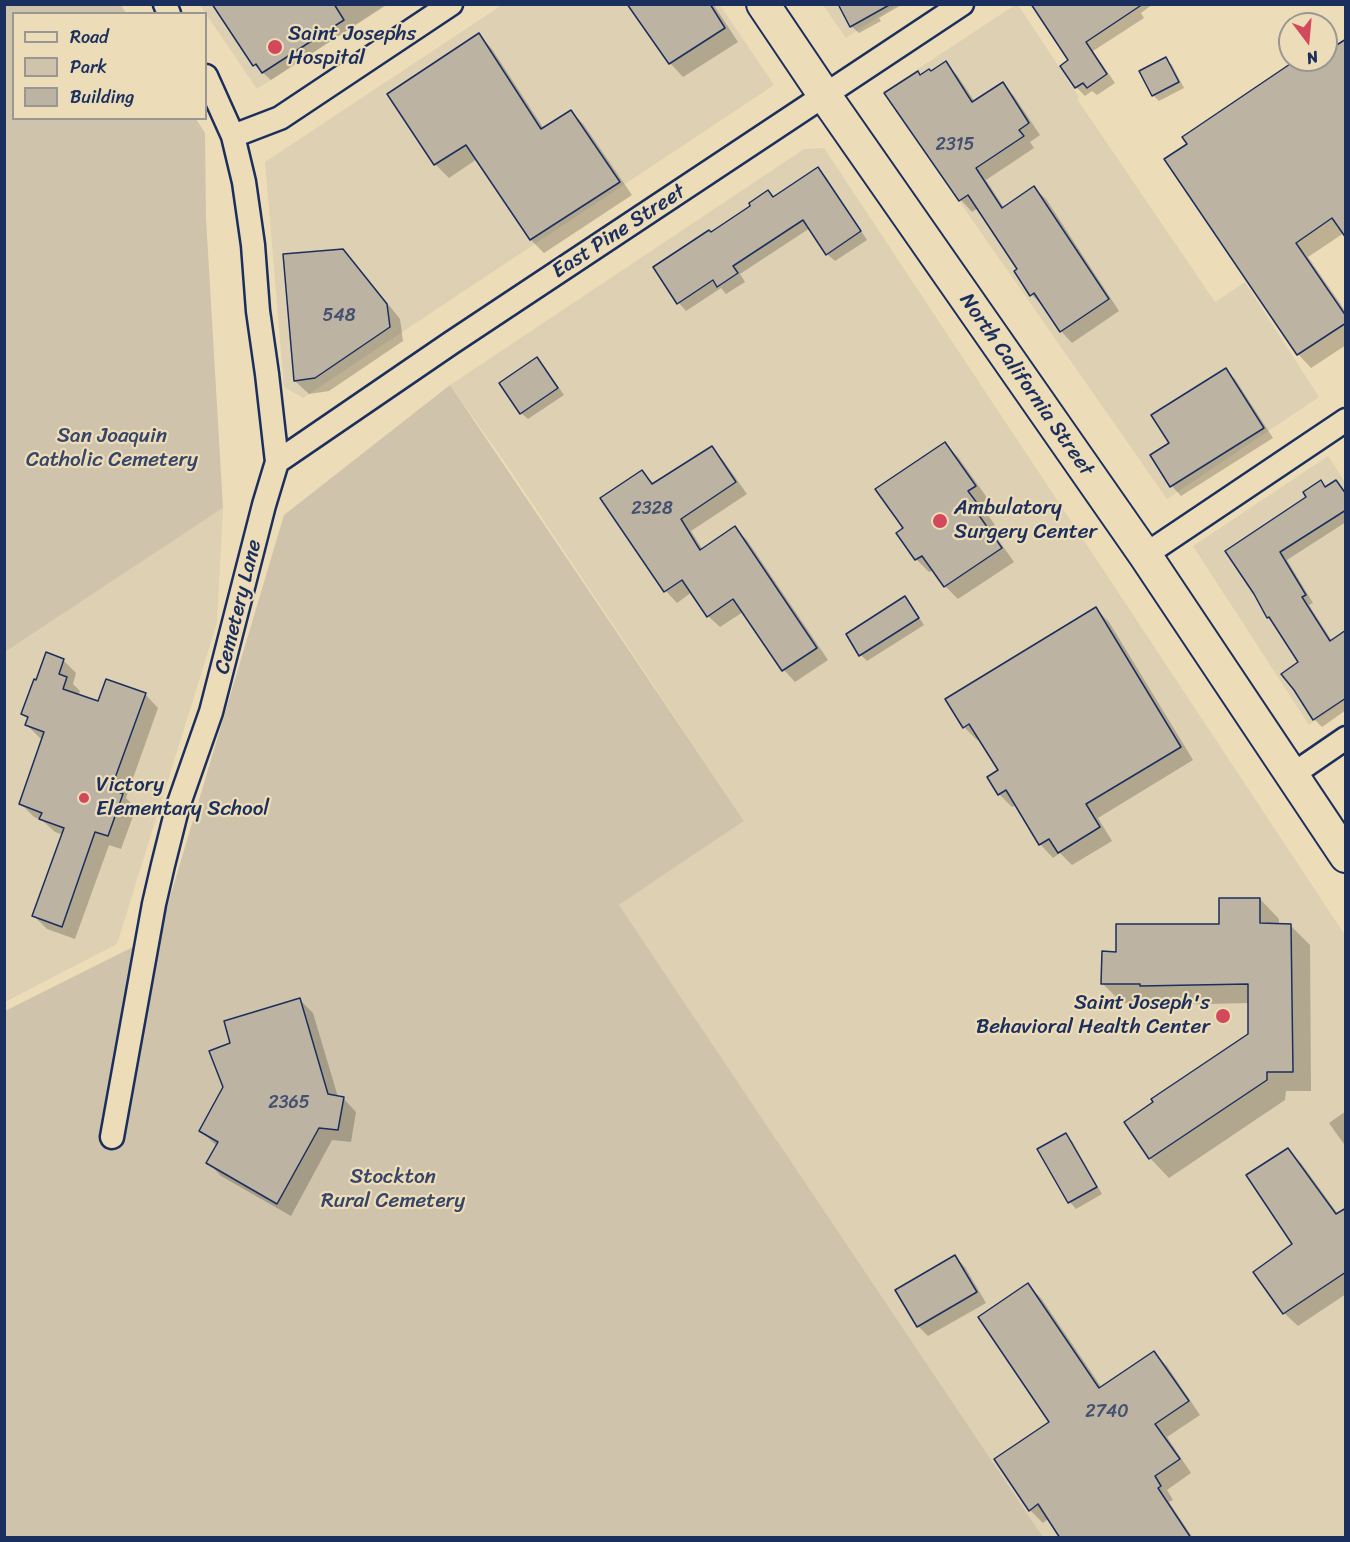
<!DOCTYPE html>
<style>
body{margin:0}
#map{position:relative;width:1350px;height:1542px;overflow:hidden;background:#eddcb8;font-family:Sriracha,sans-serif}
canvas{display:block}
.frame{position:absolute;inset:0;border:6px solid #1b2f5e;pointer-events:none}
.legend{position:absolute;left:12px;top:12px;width:195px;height:108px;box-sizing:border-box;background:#eddcb8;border:2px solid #999794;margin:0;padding:8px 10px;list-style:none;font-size:18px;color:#1b2f5e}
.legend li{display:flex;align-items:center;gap:12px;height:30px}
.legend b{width:30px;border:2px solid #999794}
.north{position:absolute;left:1278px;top:12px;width:60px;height:60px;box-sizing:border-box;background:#eddcb8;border:2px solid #999794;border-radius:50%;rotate:164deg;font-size:16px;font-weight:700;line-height:24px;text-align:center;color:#1b2f5e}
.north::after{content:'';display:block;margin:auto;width:21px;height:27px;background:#d1495b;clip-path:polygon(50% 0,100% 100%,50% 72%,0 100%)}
</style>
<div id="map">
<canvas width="1350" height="1542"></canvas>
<div class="frame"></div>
<ul class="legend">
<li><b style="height:8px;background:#eddcb8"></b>Road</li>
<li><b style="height:16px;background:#cfc3ab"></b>Park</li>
<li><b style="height:16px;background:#bcb3a3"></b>Building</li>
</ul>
<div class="north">N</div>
</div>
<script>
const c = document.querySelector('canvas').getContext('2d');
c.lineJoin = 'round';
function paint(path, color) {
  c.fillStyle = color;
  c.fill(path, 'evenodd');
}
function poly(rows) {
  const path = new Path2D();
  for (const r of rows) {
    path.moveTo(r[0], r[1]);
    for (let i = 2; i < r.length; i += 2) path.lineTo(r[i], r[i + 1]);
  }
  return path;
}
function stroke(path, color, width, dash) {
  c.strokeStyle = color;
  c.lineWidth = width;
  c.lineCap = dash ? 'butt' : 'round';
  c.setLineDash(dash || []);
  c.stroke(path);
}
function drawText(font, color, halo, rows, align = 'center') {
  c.font = font + ' Sriracha,sans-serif';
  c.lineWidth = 4.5;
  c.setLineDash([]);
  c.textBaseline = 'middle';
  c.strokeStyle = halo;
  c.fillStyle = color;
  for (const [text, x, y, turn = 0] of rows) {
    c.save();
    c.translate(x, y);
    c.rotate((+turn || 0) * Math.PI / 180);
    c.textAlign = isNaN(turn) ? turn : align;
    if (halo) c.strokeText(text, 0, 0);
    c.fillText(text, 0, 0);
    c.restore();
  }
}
paint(poly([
 [200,5,385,5,257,89],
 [502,5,720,5,774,85,303,398,284,387,265,162],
 [823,5,897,5,846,38],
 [1015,5,1018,5,1079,97,1077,99,1215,302,1245,282,1319,397,1167,499,883,92],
 [824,148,1345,935,1345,1537,1043,1537,619,905,744,821,504,461,450,385,804,149],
 [1328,456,1345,482,1345,700,1309,725,1193,546],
 [223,508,217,623,117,944,5,1002,5,652]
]), '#ded0b2');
paint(poly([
 [5,4,121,5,126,13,14,14,14,118,196,119,205,133,206,218,223,508,5,652],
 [450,385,744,821,619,905,1043,1537,5,1538,5,1011,159,934,284,515]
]), '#cfc3ab');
paint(poly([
 [226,4,388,4,271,80,254,65],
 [643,4,713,4,738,42,683,77,670,63],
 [839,4,903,4,879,18,881,21,859,33,851,26],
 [1040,4,1153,4,1141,13,1144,18,1093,51,1115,83,1097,95,1092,91,1085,96,1076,87,1062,66,1071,60],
 [479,35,492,49,544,129,571,111,584,125,632,195,544,253,531,240,477,159,449,178,435,164,389,94],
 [1326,54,1344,233,1308,257,1346,312,1346,345,1311,368,1298,354,1167,159,1299,60,1326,60],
 [1166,59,1172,65,1184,88,1159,101,1153,95],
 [945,63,957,75,975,102,1003,84,1014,96,1040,135,1030,142,1034,148,986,180,1004,208,1034,188,1046,199,1119,311,1072,343,1061,331,1043,306,1032,295,1019,270,978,208,972,212,961,200,886,93,921,76,931,73],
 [818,169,826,177,867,240,835,261,827,254,810,228,740,274,745,282,726,294,721,288,686,311,679,303,655,267,753,206,768,192,774,198],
 [342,250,356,264,400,319,403,341,329,391,309,394,295,381,285,256],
 [537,359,544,366,564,395,528,419,521,413],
 [1225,370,1235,379,1273,438,1181,496,1172,486,1152,455,1171,443],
 [945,444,958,457,988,499,980,504,995,525,990,528,1014,562,958,599,945,586,934,570,929,572,916,559,905,528],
 [711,448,723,460,747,494,691,531,703,550,735,528,747,540,828,660,795,682,784,670,743,612,720,627,708,616,692,592,677,603,666,591,603,499,642,472,655,485],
 [1321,482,1326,488,1336,482,1346,492,1346,522,1287,560,1313,603,1309,605,1332,641,1346,632,1346,710,1322,727,1314,719,1300,663,1275,624,1268,617,1227,551,1309,497],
 [905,598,911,605,924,625,867,661,861,655],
 [1096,609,1109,622,1193,760,1098,818,1112,841,1072,865,1060,853,1053,858,1040,844,1016,805,1012,807,999,794,1000,771,980,738,977,740,964,727],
 [63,660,76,673,73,684,80,691,78,696,99,703,145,694,158,708,126,798,136,808,121,849,109,845,75,939,47,929,34,916,63,835,55,832,43,821,34,817,21,804,43,739,40,738,27,725,29,719,23,713],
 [1260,899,1279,919,1279,925,1290,925,1310,945,1311,1091,1286,1091,1285,1100,1169,1178,1150,1158,1249,1035,1249,1003,1161,1005,1159,1003,1122,1003,1103,984,1117,954,1221,926],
 [300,1000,313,1013,338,1097,343,1098,356,1112,351,1142,332,1140,291,1216,221,1176,208,1162,217,1146,201,1131,225,1087,232,1044],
 [1346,1111,1346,1147,1329,1123],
 [1065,1135,1072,1141,1102,1194,1076,1209,1070,1202,1039,1150],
 [1287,1150,1301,1163,1338,1214,1346,1210,1346,1294,1298,1326,1284,1313,1294,1244],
 [955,1257,965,1267,986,1303,928,1336,918,1326],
 [1028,1285,1041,1298,1102,1388,1154,1353,1167,1366,1200,1415,1167,1437,1191,1473,1167,1490,1173,1500,1169,1502,1193,1538,1062,1538,1049,1518,1043,1523,1030,1510,1051,1422]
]), '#0003');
const building = poly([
 [212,4,334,4,344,20,262,73,256,64,253,66,212,4],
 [627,4,710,4,725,28,669,64,627,4],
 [838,4,891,4,850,27,838,4],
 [1031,4,1143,4,1086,42,1107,74,1087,88,1083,83,1075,88,1060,66,1068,60,1031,4],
 [479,33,541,129,571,110,620,182,530,240,466,145,434,165,387,94,479,33],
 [1346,39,1346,238,1332,218,1296,243,1346,316,1346,323,1297,355,1164,159,1187,144,1182,137,1296,60,1326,60,1326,52,1346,39],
 [1166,57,1179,82,1152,96,1139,71,1166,57],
 [946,61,972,102,1003,82,1029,123,1019,130,1024,136,976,168,1002,208,1034,186,1109,299,1060,332,1034,293,1030,296,1014,271,1017,269,968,195,959,201,884,93,918,71,920,75,929,69,931,71,946,61],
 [818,167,861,231,826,255,803,220,733,266,738,273,717,287,713,280,677,304,653,267,709,230,711,232,750,206,749,203,768,190,773,197,818,167],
 [343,249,387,304,390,327,315,378,294,381,283,254,343,249],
 [537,357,558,388,520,414,499,383,537,357],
 [1226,368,1264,428,1170,487,1150,455,1169,443,1151,415,1226,368],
 [945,442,976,486,968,491,983,511,978,514,1002,548,944,587,922,556,915,560,896,533,903,528,875,489,945,442],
 [712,446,736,482,681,519,700,550,735,526,817,648,782,671,733,599,707,617,682,580,664,592,600,498,642,470,652,484,712,446],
 [1321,480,1325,487,1336,480,1346,494,1346,510,1280,552,1306,595,1302,597,1330,641,1346,630,1346,698,1313,720,1294,690,1281,674,1298,662,1269,617,1267,618,1254,594,1225,551,1306,497,1303,492,1321,480],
 [905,596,919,618,859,656,846,634,905,596],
 [1096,607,1181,747,1086,804,1100,827,1058,853,1049,839,1039,845,1006,790,998,795,987,777,998,770,969,724,963,728,945,699,1096,607],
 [46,652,64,659,59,674,67,677,63,689,98,701,106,679,146,693,111,789,123,794,108,836,95,832,62,927,32,916,64,828,39,819,42,813,19,804,44,732,25,725,28,717,21,714,34,679,36,680,46,652],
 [1219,898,1260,898,1260,923,1291,924,1293,1072,1267,1072,1267,1080,1149,1159,1124,1122,1153,1102,1151,1099,1248,1034,1248,984,1140,986,1140,984,1101,984,1102,951,1116,952,1116,924,1219,924,1219,898],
 [300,998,328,1094,344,1097,338,1130,319,1128,277,1204,206,1163,218,1142,199,1131,223,1087,209,1051,230,1043,224,1021,300,998],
 [1066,1133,1097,1187,1068,1203,1037,1149,1066,1133],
 [1288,1148,1336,1214,1346,1208,1346,1272,1283,1314,1253,1272,1292,1244,1246,1175,1288,1148],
 [955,1255,977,1292,917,1327,895,1290,955,1255],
 [1028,1283,1099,1388,1154,1351,1189,1401,1155,1424,1180,1459,1155,1476,1161,1486,1158,1488,1191,1538,1060,1538,1038,1504,1029,1511,994,1459,1049,1422,978,1317,1028,1283]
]);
paint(building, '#bcb3a3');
stroke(building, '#1b2f5e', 1.5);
const street = poly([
 [165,4,169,14],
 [233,136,280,118,451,4],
 [277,462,451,343,962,4],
 [1145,555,1346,420],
 [1292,775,1346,738],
 [112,1137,154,904,163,865,177,809,211,712,264,505,277,462,267,374,258,311,253,245,244,182,233,136,206,76]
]);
const secondary = poly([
 [763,4,825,96,1145,555,1346,856]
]);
stroke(street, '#1b2f5e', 27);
stroke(secondary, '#1b2f5e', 36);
stroke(street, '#eddcb8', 22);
stroke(secondary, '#eddcb8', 32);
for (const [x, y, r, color] of [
 [275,47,8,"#d1495b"],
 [940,521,8,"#d1495b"],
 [84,798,6,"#d1495b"],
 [1223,1016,8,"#d1495b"]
]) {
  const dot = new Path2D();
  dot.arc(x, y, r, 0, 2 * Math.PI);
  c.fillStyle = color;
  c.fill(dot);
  stroke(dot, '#eddcb8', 2);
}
drawText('18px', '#43506f', null, [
 ["2315",955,145],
 ["548",339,316],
 ["2328",652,509],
 ["2365",289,1103],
 ["2740",1107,1412]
]);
drawText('21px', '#1b2f5e', '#eddcb8', [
 ["Saint Josephs",288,35],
 ["Hospital",288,59],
 ["Ambulatory",954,509],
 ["Surgery Center",954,533],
 ["Victory",96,786],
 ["Elementary School",96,810],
 ["Saint Joseph's",1210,1004,"right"],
 ["Behavioral Health Center",1210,1028,"right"]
], 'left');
drawText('21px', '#1b2f5e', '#eddcb8', [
 ["East Pine Street",619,232,-33],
 ["North California Street",1026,385,55],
 ["Cemetery Lane",239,607,-76]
]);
drawText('21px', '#36456a', '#eddcb8', [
 ["San Joaquin",112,437],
 ["Catholic Cemetery",112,461],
 ["Stockton",393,1178],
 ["Rural Cemetery",393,1202]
]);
</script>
